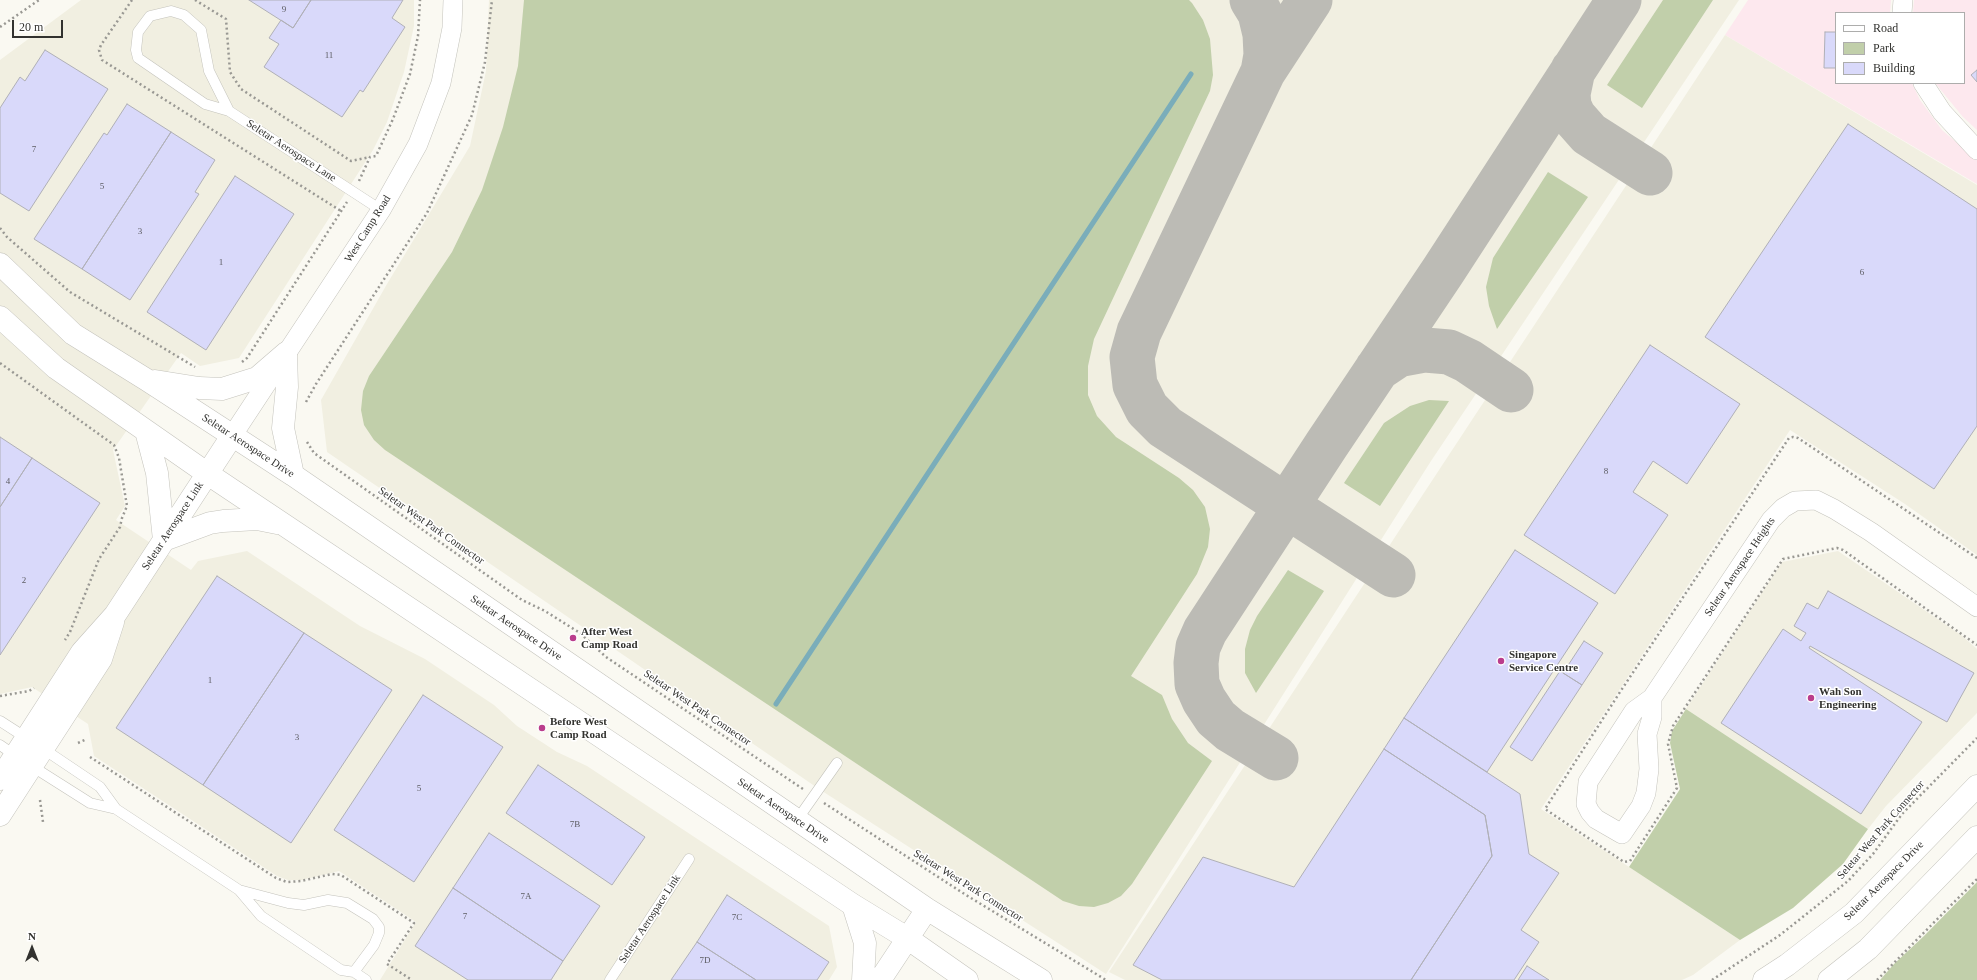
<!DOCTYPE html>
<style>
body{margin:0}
#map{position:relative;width:1977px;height:980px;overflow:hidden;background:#faf9f2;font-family:Georgia,serif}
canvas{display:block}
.legend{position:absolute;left:1835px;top:12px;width:130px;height:72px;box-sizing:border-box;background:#fff;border:1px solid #adadac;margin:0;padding:5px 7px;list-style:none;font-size:12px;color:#32322f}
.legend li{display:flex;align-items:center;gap:8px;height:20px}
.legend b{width:20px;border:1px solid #adadac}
.north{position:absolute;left:12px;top:928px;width:40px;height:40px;-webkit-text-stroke:3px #fff;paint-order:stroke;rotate:0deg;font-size:11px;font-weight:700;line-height:16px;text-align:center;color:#32322f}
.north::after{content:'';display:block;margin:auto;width:14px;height:18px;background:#32322f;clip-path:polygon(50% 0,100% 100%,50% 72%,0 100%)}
.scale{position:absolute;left:12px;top:20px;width:51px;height:18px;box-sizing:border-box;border:2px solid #32322f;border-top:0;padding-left:5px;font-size:12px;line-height:14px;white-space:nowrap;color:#32322f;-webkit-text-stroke:3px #fff;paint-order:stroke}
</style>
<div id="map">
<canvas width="1977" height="980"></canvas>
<ul class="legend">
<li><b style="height:5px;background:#fff"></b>Road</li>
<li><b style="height:11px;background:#c1cfaa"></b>Park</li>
<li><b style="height:11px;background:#d9d9fa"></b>Building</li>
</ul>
<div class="north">N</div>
<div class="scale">20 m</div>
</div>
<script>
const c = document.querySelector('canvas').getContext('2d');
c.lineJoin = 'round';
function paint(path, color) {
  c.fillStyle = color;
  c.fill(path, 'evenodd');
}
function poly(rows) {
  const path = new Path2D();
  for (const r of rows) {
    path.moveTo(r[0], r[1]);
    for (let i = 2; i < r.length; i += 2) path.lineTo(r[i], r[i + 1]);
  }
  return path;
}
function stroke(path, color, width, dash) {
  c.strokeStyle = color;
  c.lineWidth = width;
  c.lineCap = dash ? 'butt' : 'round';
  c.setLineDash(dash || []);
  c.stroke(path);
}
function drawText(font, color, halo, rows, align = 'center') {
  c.font = font + ' Georgia,serif';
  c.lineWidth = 3;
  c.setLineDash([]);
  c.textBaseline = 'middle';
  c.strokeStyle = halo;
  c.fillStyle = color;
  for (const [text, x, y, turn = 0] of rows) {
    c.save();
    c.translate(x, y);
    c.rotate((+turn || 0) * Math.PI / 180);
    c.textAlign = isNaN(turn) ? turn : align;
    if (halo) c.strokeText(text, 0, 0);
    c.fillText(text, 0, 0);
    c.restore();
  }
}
paint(poly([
 [1748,0,1891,0,1890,13,1836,13,1836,83,1912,83,1920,100,1942,130,1977,160,1977,184,1725,35],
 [1914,0,1977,0,1977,130,1963,117,1935,83,1964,83,1964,13,1913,13]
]), '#fde8ee');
paint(poly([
 [81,0,414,0,414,26,404,72,387,122,373,150,239,358,200,366,181,353,113,450,125,506,116,520,191,570,198,561,247,551,360,626,425,659,494,705,517,726,557,752,587,766,829,926,837,967,829,980,380,980,416,922,339,871,302,880,288,880,277,876,94,756,88,724,32,687,0,694,0,60],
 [489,0,1739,0,1431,461,1106,974,819,789,327,452,321,400,387,284,470,146,486,71],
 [1725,35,1977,185,1977,555,1905,504,1790,430,1541,809,1740,940,1693,975,1682,980,1125,980,1109,972],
 [1838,551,1961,635,1977,649,1977,713,1886,806,1868,829,1686,709,1782,562]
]), '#f1efe1');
paint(poly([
 [524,0,1189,0,1192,3,1203,20,1210,39,1213,75,1210,91,1094,339,1088,366,1088,395,1097,416,1116,437,1179,478,1193,490,1205,507,1210,529,1208,547,1197,574,1131,676,1162,695,1172,719,1188,743,1212,761,1132,884,1121,896,1108,903,1094,907,1079,906,1063,901,385,450,374,440,364,425,361,410,363,391,369,376,452,252,482,190,503,127,518,66],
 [1663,0,1713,0,1642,108,1607,85],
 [1548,172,1588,197,1497,329,1489,306,1486,287,1493,258],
 [1429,400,1449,401,1380,506,1344,483,1384,423,1410,406],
 [1288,570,1324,591,1256,693,1245,673,1245,649,1250,630,1257,616],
 [1686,709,1868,829,1843,864,1793,908,1740,940,1629,867,1680,789,1670,743,1672,731],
 [1977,882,1977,980,1880,980,1894,964,1924,936]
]), '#c1cfaa');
stroke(poly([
 [776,704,1191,74]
]), '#7aadba', 5);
stroke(poly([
 [1252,0,1260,13,1265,34,1266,55,1263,72],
 [1310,0,1263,72,1139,332,1132,357,1135,385,1147,409,1165,427,1393,575],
 [1573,70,1568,94,1569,106,1574,117,1589,134,1650,173],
 [1377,369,1398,355,1425,350,1449,352,1468,361,1511,390],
 [1276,758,1230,730,1216,718,1204,700,1197,684,1196,663,1198,647,1205,631,1327,444,1443,271,1619,0]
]), '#bcbbb5', 45);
const building = poly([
 [249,0,311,0,293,28,249,0],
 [311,0,403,0,392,18,405,27,363,92,360,90,342,117,264,67,279,44,269,38,281,20,293,28,311,0],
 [1825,32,1836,32,1836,68,1824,68,1825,32],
 [45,50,108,89,29,211,0,193,0,108,20,77,25,81,45,50],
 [1977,70,1977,82,1971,75,1977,70],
 [127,104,171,132,82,269,34,239,104,133,107,135,127,104],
 [1848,124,1977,209,1977,426,1934,489,1705,337,1848,124],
 [171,132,215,160,195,192,199,194,130,300,82,269,171,132],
 [235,176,294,214,206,350,147,312,235,176],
 [1650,345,1740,404,1687,484,1653,461,1633,492,1668,515,1615,594,1524,535,1650,345],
 [0,437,32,458,0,507,0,437],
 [32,458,100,503,0,655,0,507,32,458],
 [1515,550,1598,603,1487,772,1404,718,1515,550],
 [217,576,304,633,203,785,116,728,217,576],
 [1828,591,1974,673,1947,722,1810,646,1809,648,1922,722,1861,814,1721,723,1783,629,1801,641,1806,633,1794,626,1807,603,1818,609,1828,591],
 [304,633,392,690,291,843,203,785,304,633],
 [1584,641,1603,653,1582,685,1563,673,1584,641],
 [1560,671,1582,685,1532,761,1510,747,1560,671],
 [423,695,503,747,414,882,334,830,423,695],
 [1404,718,1520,794,1529,854,1559,873,1521,930,1539,942,1514,980,1411,980,1492,856,1485,815,1384,749,1404,718],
 [1384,749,1485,815,1492,856,1411,980,1162,980,1133,965,1203,857,1294,887,1384,749],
 [538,765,645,837,612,885,506,813,538,765],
 [489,833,600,906,563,961,453,888,489,833],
 [453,888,563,961,551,980,468,980,415,946,453,888],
 [727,895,829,962,817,980,756,980,697,942,727,895],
 [697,942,756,980,671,980,697,942],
 [1527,966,1549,980,1518,980,1527,966]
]);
paint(building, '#d9d9fa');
stroke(building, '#b0b0b7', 1);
const service = poly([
 [229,111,209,71,201,30,184,15,171,11,150,16,138,32,136,50,138,58,205,104,229,111,381,210],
 [0,721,28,739],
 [0,745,16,756],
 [42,748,100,787,116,809,239,890,261,916,341,970,354,972,366,980],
 [30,765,90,803,116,809],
 [797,820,837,763],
 [239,890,288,903,304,905,328,900,347,903,373,919,379,927,379,933,374,945,354,972],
 [610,980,689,859]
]);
const minor = poly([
 [1902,13,1903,0],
 [1923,83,1942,112,1977,150],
 [232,436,381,210,418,144,441,83,452,28,453,0],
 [1652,698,1652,717,1647,734,1649,769,1646,793,1641,806,1622,834,1596,819,1590,812,1586,804,1588,782,1634,711,1652,698,1771,520,1783,508,1795,501,1816,500,1834,509,1871,532,1977,607]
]);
const tertiary = poly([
 [0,264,73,334,147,380,293,475,927,909,1041,980],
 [0,317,56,368,208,474,853,905,907,938,967,980],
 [286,353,287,387,283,428,293,475],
 [155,381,199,388,222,389,257,378,286,353],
 [146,431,157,473,164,540],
 [164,540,210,523,223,521,257,519,277,523],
 [0,779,82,652,115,615,232,436],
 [0,815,101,659,113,622],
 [853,905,865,943,863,980],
 [880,980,927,909],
 [1764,980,1787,965,1854,913,1977,786],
 [1829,980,1868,949,1977,837]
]);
stroke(service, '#c4c3bc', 11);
stroke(minor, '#c4c3bc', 20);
stroke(tertiary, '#c4c3bc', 23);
stroke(poly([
 [132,0,101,45,99,50,102,60,341,211],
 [195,0,226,19,230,72,241,89,351,161,370,157],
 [0,27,39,0],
 [359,181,370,157,376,156,393,119,410,74,418,36,420,0],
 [0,228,7,237,70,292,195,367],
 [242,362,247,358,347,202],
 [0,363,114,445,119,458,127,506,122,518,120,527,99,559,70,632,65,640],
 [306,402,316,384,427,213,472,115,485,62,492,0],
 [307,442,314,453,522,600,545,611,580,633,606,657,803,789],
 [1977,558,1798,438,1793,437,1789,438,1620,692,1545,809,1624,862,1630,861,1677,788,1668,744,1673,726,1783,559,1837,548,1843,550,1977,645],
 [0,696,29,691,34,688],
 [78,743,87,739],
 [90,757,276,878,287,882,301,881,332,874,341,875,414,923,387,964,412,980],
 [40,800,43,822],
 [824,803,966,895,1106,980],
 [1712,980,1780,935,1848,881,1873,854,1902,814,1977,738],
 [1877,980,1977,879]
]), '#999893', 2.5, [2, 3]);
stroke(service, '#fff', 10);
stroke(minor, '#fff', 19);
stroke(tertiary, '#fff', 22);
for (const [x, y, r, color] of [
 [573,638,4,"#ba3d8c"],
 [1501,661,4,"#ba3d8c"],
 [1811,698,4,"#ba3d8c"],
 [542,728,4,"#ba3d8c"]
]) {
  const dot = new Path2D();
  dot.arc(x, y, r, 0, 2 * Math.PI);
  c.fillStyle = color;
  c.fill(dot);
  stroke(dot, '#fff', 1.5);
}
drawText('9px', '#5c5c62', null, [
 ["9",284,10],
 ["11",329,56],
 ["7",34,150],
 ["5",102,187],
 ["3",140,232],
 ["1",221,263],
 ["6",1862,273],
 ["8",1606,472],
 ["4",8,482],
 ["2",24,581],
 ["1",210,681],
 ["3",297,738],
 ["5",419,789],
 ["7B",575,825],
 ["7A",526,897],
 ["7",465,917],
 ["7C",737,918],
 ["7D",705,961]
]);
drawText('11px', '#32322f', '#fff', [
 ["Seletar Aerospace Lane",291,151,33],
 ["West Camp Road",368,229,-58],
 ["Seletar Aerospace Drive",248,446,33],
 ["Seletar Aerospace Link",173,526,-57],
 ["Seletar West Park Connector",431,526,35],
 ["Seletar Aerospace Heights",1740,567,-56],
 ["Seletar Aerospace Drive",516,628,34],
 ["Seletar West Park Connector",697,708,34],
 ["Seletar Aerospace Drive",783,811,34],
 ["Seletar West Park Connector",1881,830,-49],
 ["Seletar Aerospace Drive",1884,881,-45],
 ["Seletar West Park Connector",968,886,32],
 ["Seletar Aerospace Link",650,919,-57]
]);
drawText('bold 11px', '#32322f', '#fff', [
 ["After West",581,632],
 ["Camp Road",581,645],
 ["Singapore",1509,655],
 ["Service Centre",1509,668],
 ["Wah Son",1819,692],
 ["Engineering",1819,705],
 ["Before West",550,722],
 ["Camp Road",550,735]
], 'left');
</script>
